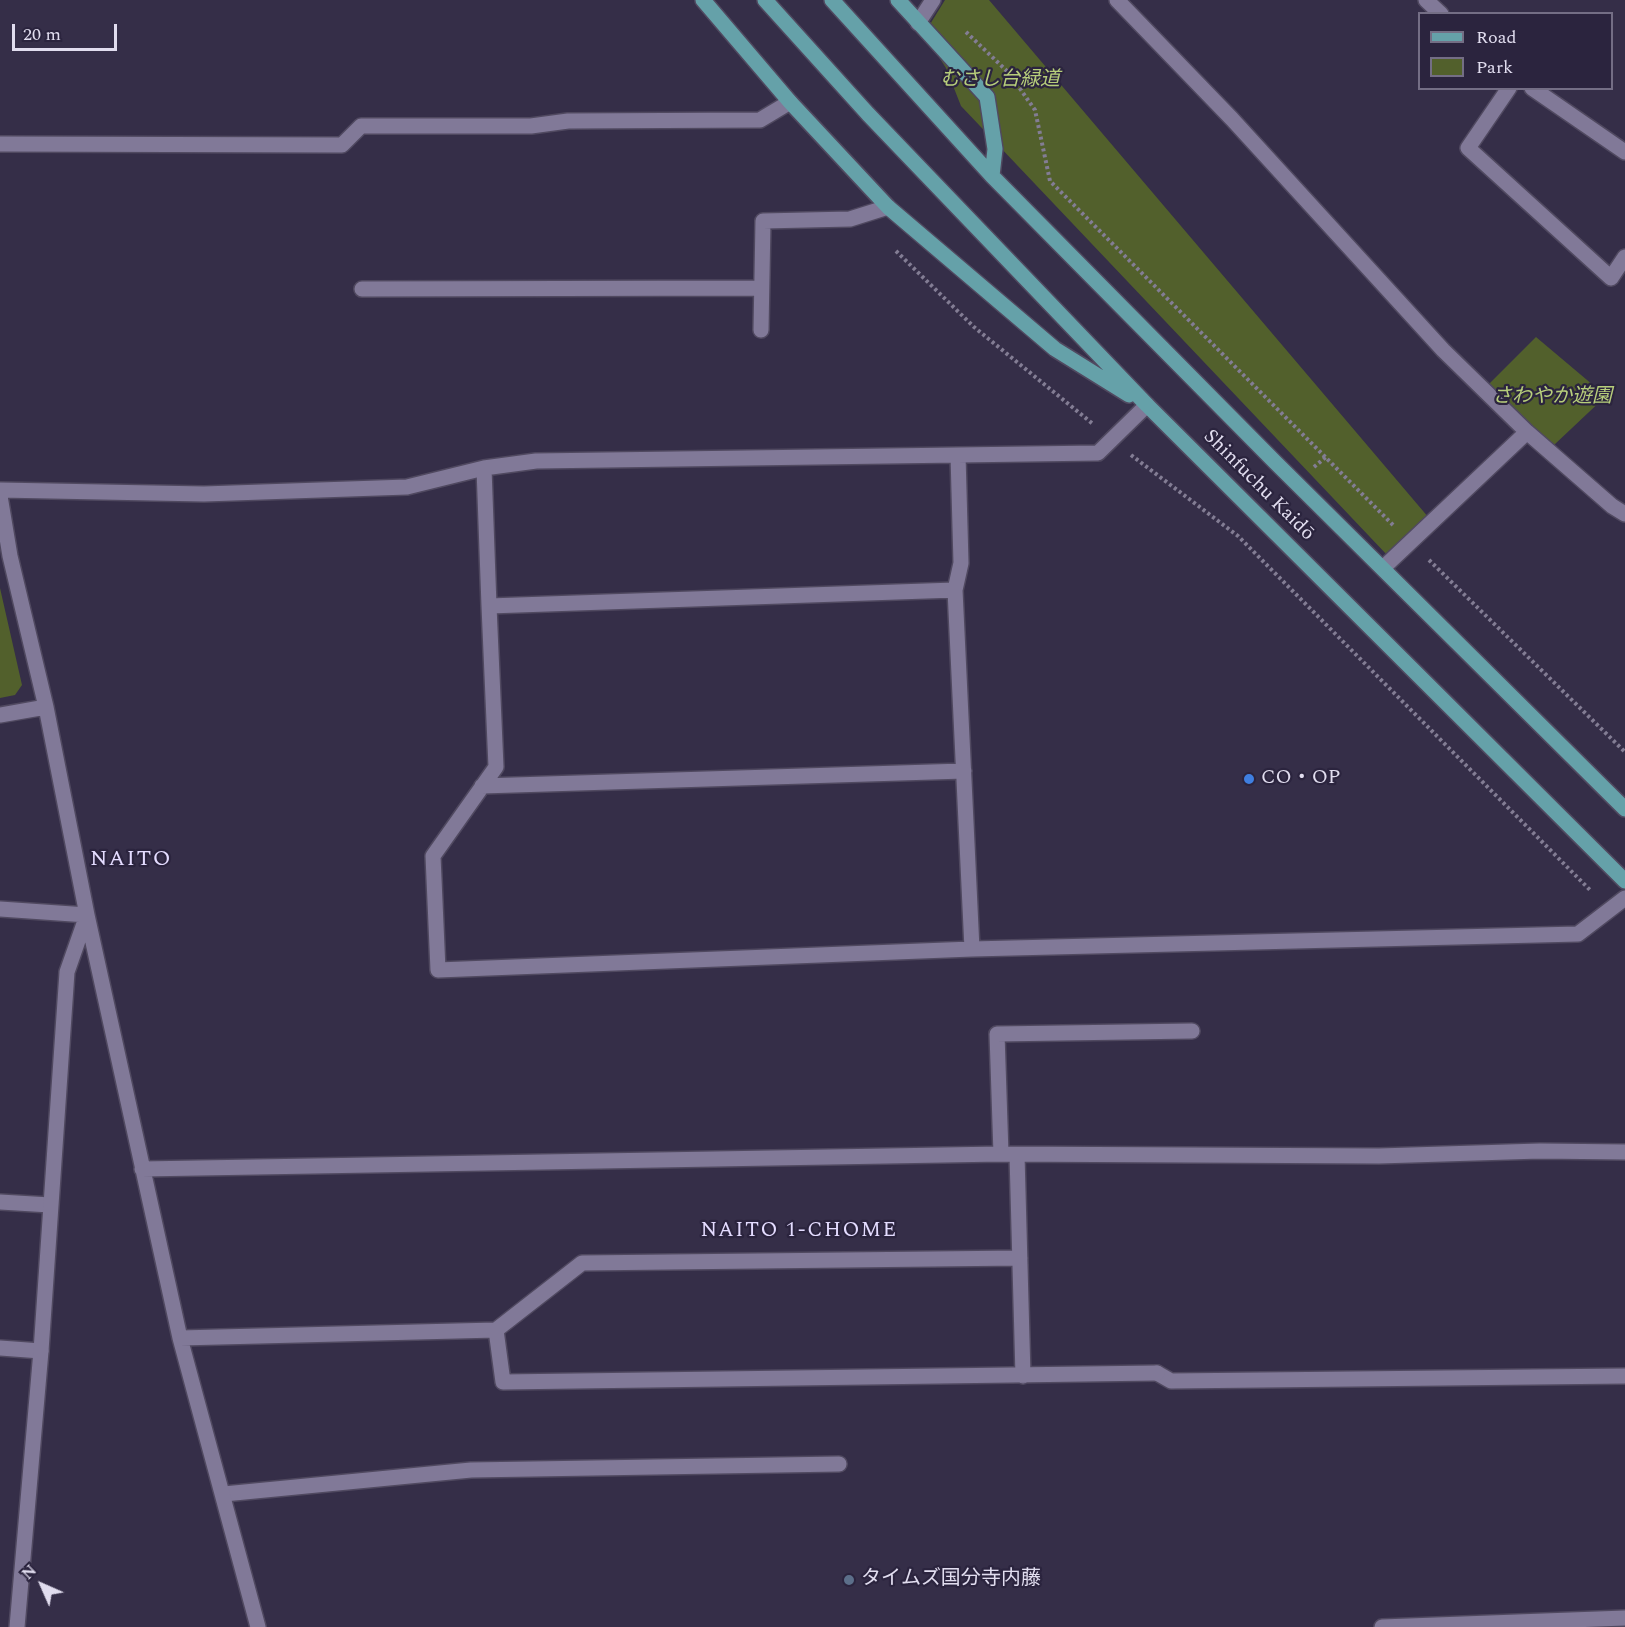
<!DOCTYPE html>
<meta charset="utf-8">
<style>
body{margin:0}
#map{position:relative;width:1625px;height:1627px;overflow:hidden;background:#352e48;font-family:Spectral,serif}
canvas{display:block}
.legend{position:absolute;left:1418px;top:12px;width:195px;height:78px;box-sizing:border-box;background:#2b243e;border:2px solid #746e85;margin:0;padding:8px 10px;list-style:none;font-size:18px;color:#e1ddef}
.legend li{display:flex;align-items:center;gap:12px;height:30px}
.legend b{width:30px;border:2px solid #746e85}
.north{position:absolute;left:12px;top:1555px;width:60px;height:60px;-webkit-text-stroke:4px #2b243e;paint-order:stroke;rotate:315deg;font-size:16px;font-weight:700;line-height:24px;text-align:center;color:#e1ddef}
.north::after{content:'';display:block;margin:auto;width:21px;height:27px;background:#e1ddef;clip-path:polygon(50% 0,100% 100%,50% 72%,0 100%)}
.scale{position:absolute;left:12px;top:24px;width:105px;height:27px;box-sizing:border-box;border:3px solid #e1ddef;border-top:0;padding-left:8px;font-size:18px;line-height:21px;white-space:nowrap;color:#e1ddef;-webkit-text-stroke:4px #2b243e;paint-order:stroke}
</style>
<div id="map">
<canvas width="1625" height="1627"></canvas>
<ul class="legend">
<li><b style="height:8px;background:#65a1a9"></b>Road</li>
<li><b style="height:16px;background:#52602c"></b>Park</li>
</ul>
<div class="north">N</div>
<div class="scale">20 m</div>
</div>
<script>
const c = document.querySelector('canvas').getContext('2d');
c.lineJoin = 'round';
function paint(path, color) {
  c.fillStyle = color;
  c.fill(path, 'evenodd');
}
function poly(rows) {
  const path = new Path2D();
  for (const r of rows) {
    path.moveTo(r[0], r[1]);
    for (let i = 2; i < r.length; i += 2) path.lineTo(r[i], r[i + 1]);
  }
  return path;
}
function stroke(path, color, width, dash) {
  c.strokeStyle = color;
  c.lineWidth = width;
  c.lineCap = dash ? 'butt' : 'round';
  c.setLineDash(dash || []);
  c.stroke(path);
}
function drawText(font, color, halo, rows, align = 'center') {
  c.font = font + ' Spectral,"Noto Sans JP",serif';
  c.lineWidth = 4.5;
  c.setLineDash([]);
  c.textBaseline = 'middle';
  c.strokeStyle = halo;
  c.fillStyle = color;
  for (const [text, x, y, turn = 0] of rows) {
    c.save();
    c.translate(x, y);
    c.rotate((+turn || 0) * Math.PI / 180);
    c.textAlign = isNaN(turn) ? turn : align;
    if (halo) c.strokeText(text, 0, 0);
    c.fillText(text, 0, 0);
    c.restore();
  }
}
paint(poly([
 [945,0,989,0,1429,518,1388,556,961,106,946,68,924,34],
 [1536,337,1606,396,1554,445,1535,434,1489,384],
 [0,588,22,685,15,695,0,698]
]), '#52602c');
const lane = poly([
 [1509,88,1468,148,1611,278,1625,257],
 [0,1202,50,1205],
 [0,1348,41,1351],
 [1157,1373,1171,1381,1625,1376],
 [224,1494,471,1470,839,1464]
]);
const street = poly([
 [1117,0,1232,119,1443,350,1527,432,1612,506,1625,514],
 [1426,0,1441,14],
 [918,23,933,0],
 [1532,88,1625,152],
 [0,144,342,145,361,126,531,126,568,121,760,120,790,102],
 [362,289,760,288],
 [761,330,763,221,850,219,888,207],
 [958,455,961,563,955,590,972,949],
 [484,468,489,606,955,590],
 [0,490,204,494,407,487,484,468,536,461,1098,453,1147,405],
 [0,496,10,556,46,707,87,915,180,1338,258,1627],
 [1383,568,1527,432],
 [489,606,496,767,433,856,438,970,972,949,1578,934,1625,898],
 [0,715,46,707],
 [482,786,964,771],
 [0,909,87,915],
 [1001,1154,997,1034,1192,1031],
 [1017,1155,1023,1376],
 [142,1169,1001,1154,1379,1156,1540,1151,1625,1152],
 [496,1330,503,1382,1157,1373],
 [180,1338,496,1330,582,1263,1020,1258],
 [17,1627,41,1351,67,972,87,915],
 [1382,1627,1625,1618]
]);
const primary = poly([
 [703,0,790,102,888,207,1055,349,1129,395],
 [765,0,868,114,1147,405,1625,881],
 [832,0,992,176,1275,462,1625,809],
 [898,0,987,97,995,149,992,176]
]);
stroke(lane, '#504960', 18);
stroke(street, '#504960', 18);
stroke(primary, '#504960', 18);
stroke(poly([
 [966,32,1009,73,1035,110,1050,181,1394,526],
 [896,251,974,327,1093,424],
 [1131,455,1238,536,1591,891],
 [1314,467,1326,457],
 [1429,560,1625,752]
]), '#837d94', 4, [3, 3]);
stroke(lane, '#817998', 15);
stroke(street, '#817998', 15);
stroke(primary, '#65a1a9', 15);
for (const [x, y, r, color] of [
 [1249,779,6,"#3f7fe0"],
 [849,1580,6,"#5c6f8a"]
]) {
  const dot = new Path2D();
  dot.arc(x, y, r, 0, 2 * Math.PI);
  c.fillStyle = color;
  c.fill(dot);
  stroke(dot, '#2b243e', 2);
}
drawText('italic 20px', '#b7ce7b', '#2b243e', [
 ["むさし台緑道",1000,81],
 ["さわやか遊園",1552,398]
]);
drawText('20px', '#e1ddef', '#2b243e', [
 ["Shinfuchu Kaidō",1258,486,45]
]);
drawText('20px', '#e1ddef', '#2b243e', [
 ["CO・OP",1261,779],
 ["タイムズ国分寺内藤",861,1580]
], 'left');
c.letterSpacing = '1.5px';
drawText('21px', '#e4dcff', '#2b243e', [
 ["NAITO 1-CHOME",799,1232]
]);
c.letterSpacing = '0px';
c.letterSpacing = '1.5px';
drawText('22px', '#e4dcff', '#2b243e', [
 ["NAITO",131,861]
]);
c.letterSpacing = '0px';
</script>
